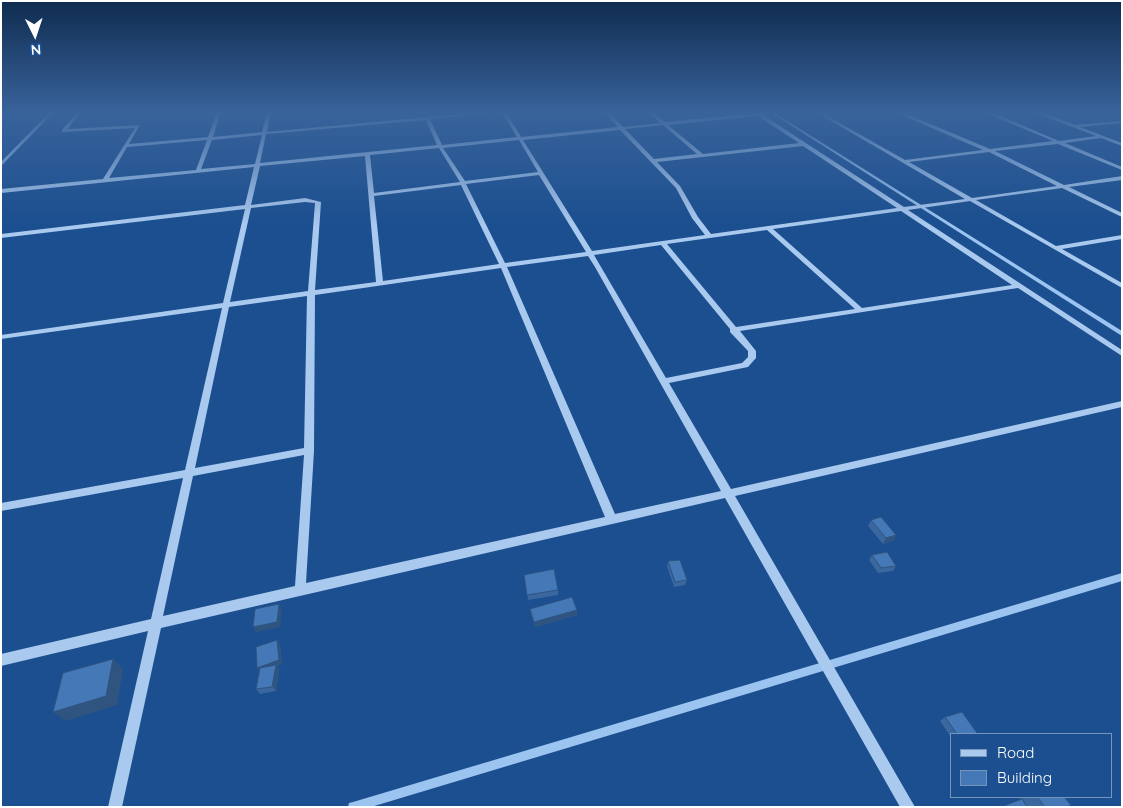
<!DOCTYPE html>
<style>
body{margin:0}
#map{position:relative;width:1123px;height:808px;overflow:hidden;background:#1b4f8f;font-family:Quicksand,sans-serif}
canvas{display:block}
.frame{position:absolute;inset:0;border:2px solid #fff;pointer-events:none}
.legend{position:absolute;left:950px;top:733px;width:162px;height:65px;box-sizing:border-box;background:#1b4f8f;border:1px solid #7695bc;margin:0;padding:6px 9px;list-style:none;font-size:15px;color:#fff}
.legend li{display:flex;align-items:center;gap:10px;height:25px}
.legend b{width:25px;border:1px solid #7695bc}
.north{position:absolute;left:10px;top:10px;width:50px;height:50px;-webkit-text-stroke:4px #1b4f8f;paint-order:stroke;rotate:176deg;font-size:14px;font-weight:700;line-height:20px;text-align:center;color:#fff}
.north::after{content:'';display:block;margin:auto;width:18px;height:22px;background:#fff;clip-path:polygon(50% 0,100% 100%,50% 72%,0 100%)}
</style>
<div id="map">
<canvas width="1123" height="808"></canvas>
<div class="frame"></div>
<ul class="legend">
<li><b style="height:6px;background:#a9c9ee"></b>Road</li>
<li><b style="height:14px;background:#4478b7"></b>Building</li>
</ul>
<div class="north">N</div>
</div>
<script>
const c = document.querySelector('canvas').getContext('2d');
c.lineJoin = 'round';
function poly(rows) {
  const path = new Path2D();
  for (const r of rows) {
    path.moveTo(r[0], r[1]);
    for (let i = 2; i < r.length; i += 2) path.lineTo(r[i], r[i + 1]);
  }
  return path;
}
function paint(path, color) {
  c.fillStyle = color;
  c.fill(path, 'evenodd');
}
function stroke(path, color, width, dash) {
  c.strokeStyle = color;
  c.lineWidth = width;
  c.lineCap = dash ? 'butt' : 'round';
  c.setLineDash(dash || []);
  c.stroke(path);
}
paint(poly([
 [770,112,773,112,1122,331,1122,336,770,112],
 [1122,573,1122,581,371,807,348,807,349,803,353,802,1122,573]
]), '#9cc4f0');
paint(poly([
 [50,112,54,112,1,166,1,162,50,112],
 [77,112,81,112,68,129,140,125,129,144,208,137,217,112,221,112,213,137,262,132,267,112,271,112,267,132,427,117,488,112,499,112,430,119,442,145,517,137,502,112,506,112,521,137,618,127,604,112,608,112,623,127,660,123,648,112,652,112,665,122,755,113,757,112,760,113,783,112,781,113,763,115,904,207,965,199,816,112,820,112,905,160,983,150,897,113,897,112,902,112,990,149,1053,141,986,113,986,112,991,112,1059,141,1096,136,1036,113,1036,112,1041,112,1075,125,1122,121,1122,123,1080,127,1122,143,1122,146,1101,138,1065,143,1122,167,1122,170,1058,144,995,151,1064,185,1122,176,1122,180,1069,187,1122,213,1122,217,1062,188,976,200,1056,246,1122,235,1122,239,1062,249,1122,283,1122,288,970,201,908,210,1122,350,1122,356,1018,288,740,331,756,351,756,358,748,367,669,383,731,489,1122,401,1122,407,735,496,915,807,900,807,725,498,161,628,122,807,108,807,148,631,1,666,1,654,151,619,183,478,1,511,1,503,185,470,222,308,1,339,1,335,223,303,245,209,1,238,1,234,245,205,254,167,1,193,1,189,103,179,135,128,62,132,62,130,77,112],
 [758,116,799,143,703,154,668,125,758,116],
 [426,120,437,145,260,163,266,134,426,120],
 [663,125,697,154,654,159,625,129,663,125],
 [620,130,676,188,692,218,705,235,592,251,523,140,620,130],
 [262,135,255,164,201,169,212,140,262,135],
 [207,140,196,170,109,178,127,147,207,140],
 [519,140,538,172,465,181,443,148,519,140],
 [803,146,897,208,711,234,698,217,680,186,657,162,803,146],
 [439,148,460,182,374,193,370,155,439,148],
 [989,152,1057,186,972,198,909,162,989,152],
 [365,156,376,282,315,290,321,202,305,198,251,205,260,166,365,156],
 [539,175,586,252,505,263,466,184,539,175],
 [461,185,499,264,383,281,374,196,461,185],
 [305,202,315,203,308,291,230,302,251,208,305,202],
 [901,211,1012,285,862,308,773,229,901,211],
 [767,230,855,309,736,327,667,244,767,230],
 [661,245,730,329,730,332,748,351,748,357,742,363,666,378,594,255,661,245],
 [588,256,595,267,721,491,615,514,507,267,588,256],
 [501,268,605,517,306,583,314,451,315,295,501,268],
 [307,296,304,448,195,468,229,307,307,296],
 [304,455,295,586,163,616,193,476,304,455]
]), '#a9c9ee');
paint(poly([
 [871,520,896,535,893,541,883,544,868,526],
 [872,555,896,566,893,571,878,573,869,560],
 [668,561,687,580,685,585,674,587,667,566],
 [524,575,558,590,558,595,528,600],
 [530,609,577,610,577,615,535,627,531,614],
 [277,640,280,645,282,664,277,666,279,670,276,691,260,694,256,689,259,671,257,668],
 [945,717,977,733,976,734,952,734,952,739,940,721],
 [1019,797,1064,797,1066,807,1001,807,1021,800]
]), '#3a679d');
paint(poly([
 [896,535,893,541,883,544,886,538],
 [279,604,282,610,280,627,256,632,253,627],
 [577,610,577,615,535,627,534,622],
 [277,640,280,645,282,664,277,666,279,670,276,691,257,668],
 [113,659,123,669,117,705,66,721,53,712]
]), '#305480');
const building = poly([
 [881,517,896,535,886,538,871,520,881,517],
 [887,552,896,566,881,568,872,555,887,552],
 [680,560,687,580,675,582,668,561,680,560],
 [554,569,558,590,527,595,524,575,554,569],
 [572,597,577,610,534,622,530,609,572,597],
 [279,604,277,622,253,627,255,609,279,604],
 [277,640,279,660,257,668,256,647,277,640],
 [113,659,106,696,53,712,63,673,113,659],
 [276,665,272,687,256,689,260,668,276,665],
 [962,712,977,733,974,734,957,734,945,717,962,712],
 [1037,797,1064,797,1071,805,1066,807,1045,807,1037,797],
 [1022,799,1027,807,1001,807,1022,799]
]);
paint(building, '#4478b7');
stroke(building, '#305480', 1);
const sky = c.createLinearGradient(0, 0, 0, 225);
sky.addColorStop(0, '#0f2b4f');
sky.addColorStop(0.5, '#39639b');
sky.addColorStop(1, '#39639b00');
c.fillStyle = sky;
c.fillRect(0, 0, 1123, 225);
</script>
